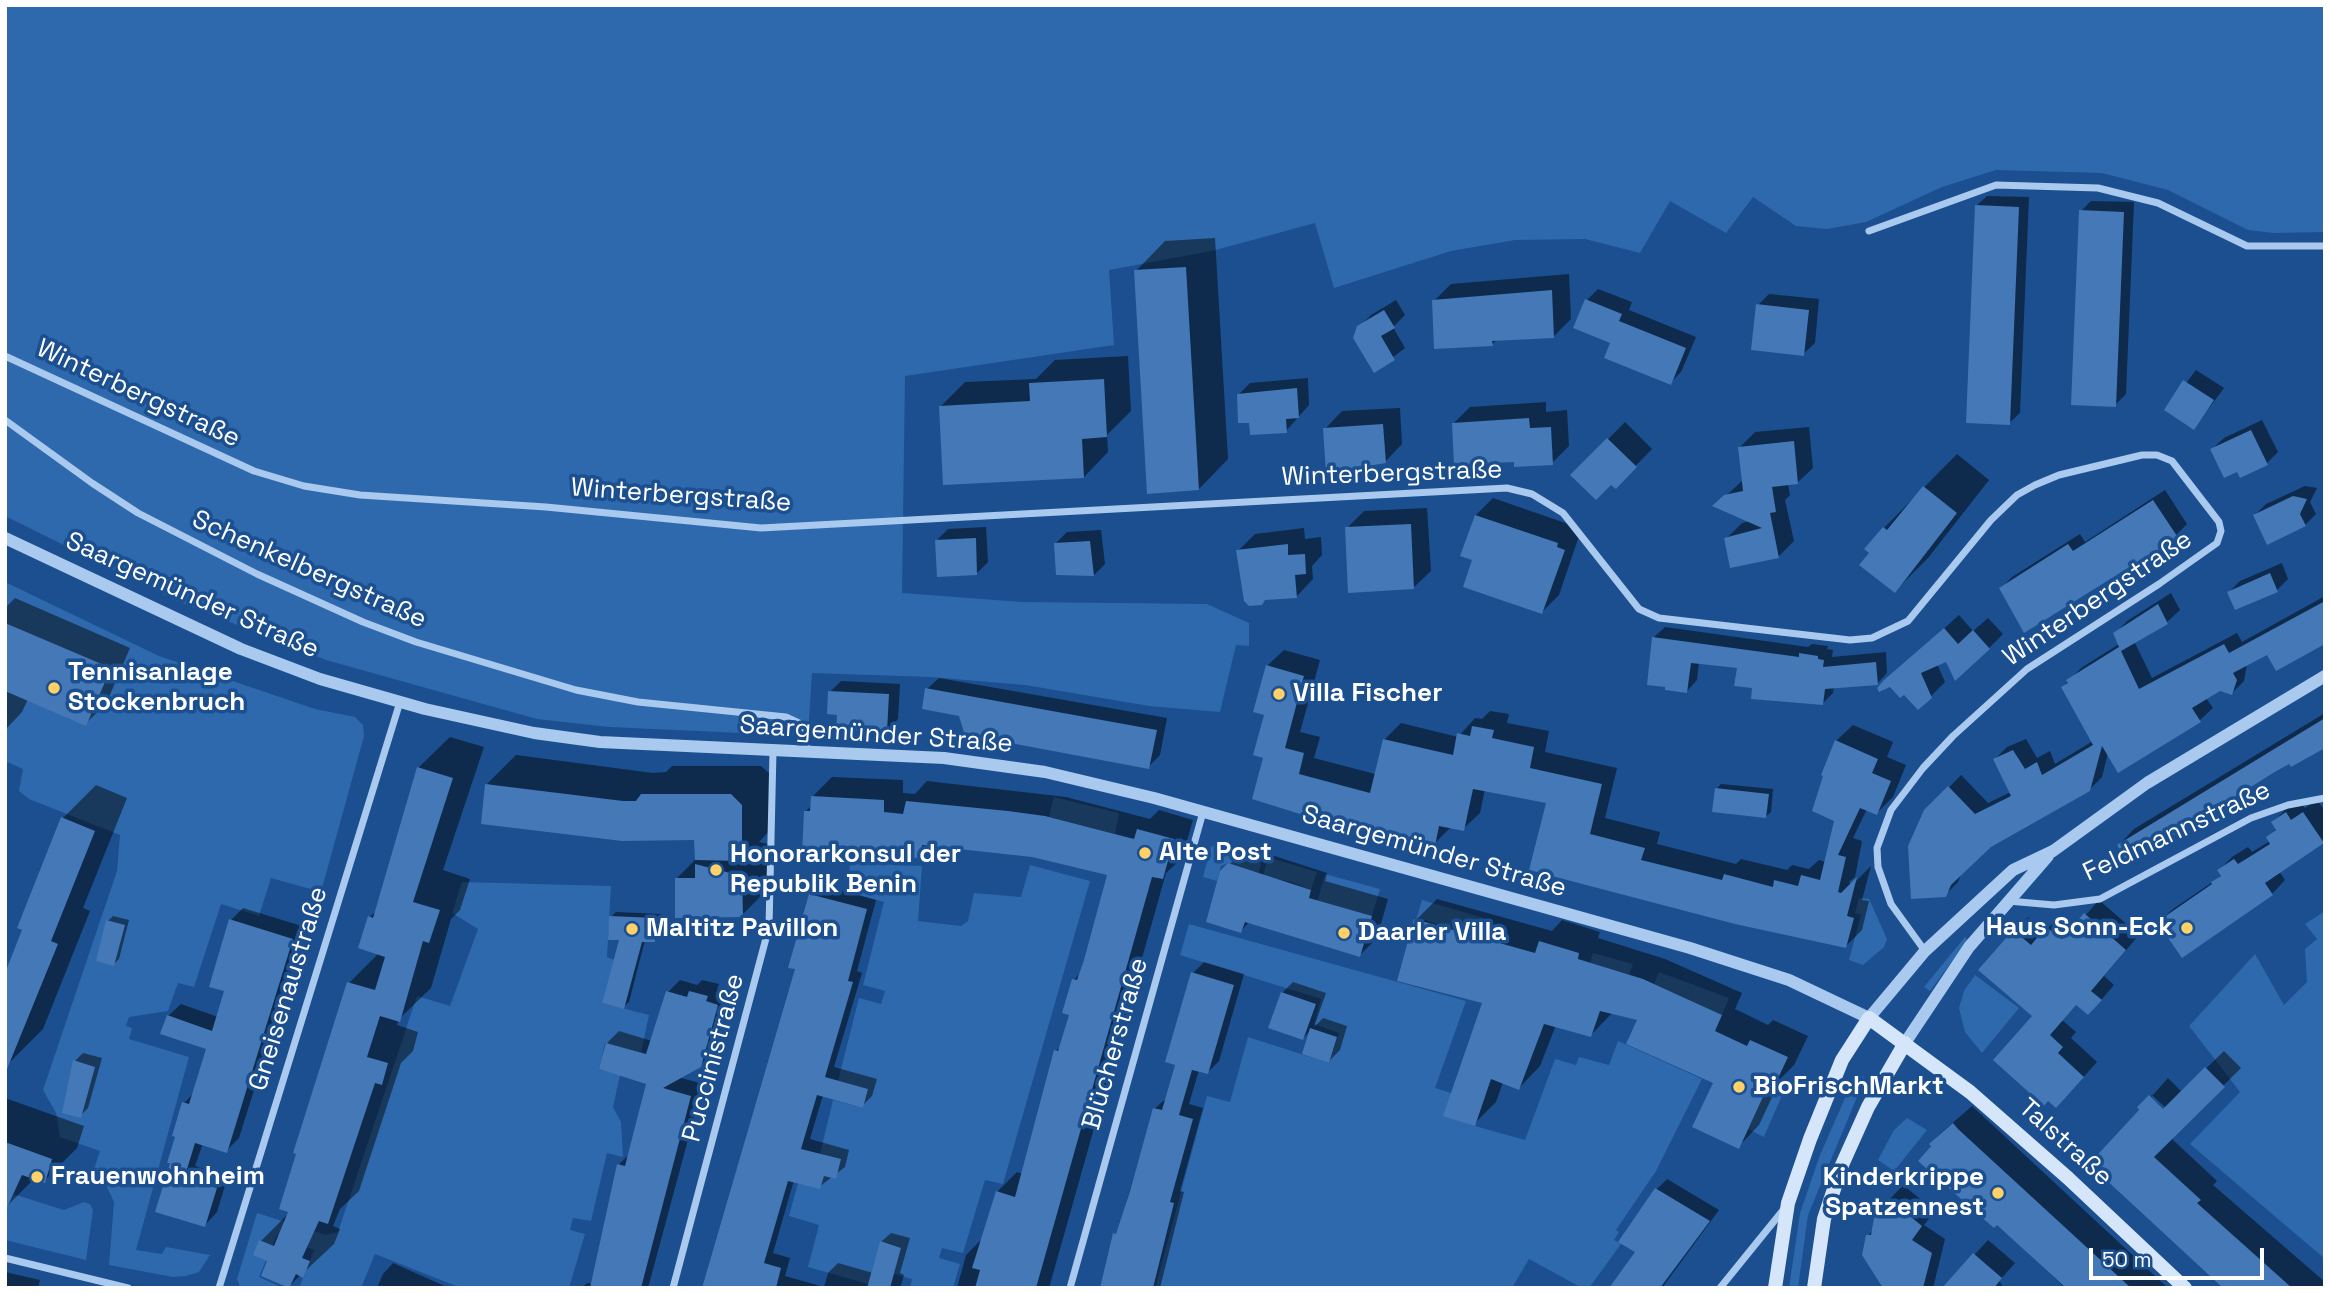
<!DOCTYPE html>
<meta charset="utf-8">
<style>
body{margin:0}
#map{position:relative;width:2330px;height:1293px;overflow:hidden;background:#1b4f8f;font-family:"Space Grotesk",sans-serif}
canvas{display:block}
.frame{position:absolute;inset:0;border:7px solid #fff;pointer-events:none}
.scale{position:absolute;left:2089px;top:1248px;width:175px;height:32px;box-sizing:border-box;border:4px solid #fff;border-top:0;padding-left:9px;font-size:21px;line-height:24px;white-space:nowrap;color:#fff;-webkit-text-stroke:5px #1b4f8f;paint-order:stroke}
</style>
<div id="map">
<canvas width="2330" height="1293"></canvas>
<div class="frame"></div>
<div class="scale">50 m</div>
</div>
<script>
const c = document.querySelector('canvas').getContext('2d');
c.lineJoin = 'round';
function paint(path, color) {
  c.fillStyle = color;
  c.fill(path, 'evenodd');
}
function poly(rows) {
  const path = new Path2D();
  for (const r of rows) {
    path.moveTo(r[0], r[1]);
    for (let i = 2; i < r.length; i += 2) path.lineTo(r[i], r[i + 1]);
  }
  return path;
}
function stroke(path, color, width, dash) {
  c.strokeStyle = color;
  c.lineWidth = width;
  c.lineCap = dash ? 'butt' : 'round';
  c.setLineDash(dash || []);
  c.stroke(path);
}
function drawText(font, color, halo, rows, align = 'center') {
  c.font = font + ' "Space Grotesk",sans-serif';
  c.lineWidth = 7;
  c.setLineDash([]);
  c.textBaseline = 'middle';
  c.strokeStyle = halo;
  c.fillStyle = color;
  for (const [text, x, y, turn = 0] of rows) {
    c.save();
    c.translate(x, y);
    c.rotate((+turn || 0) * Math.PI / 180);
    c.textAlign = isNaN(turn) ? turn : align;
    if (halo) c.strokeText(text, 0, 0);
    c.fillText(text, 0, 0);
    c.restore();
  }
}
paint(poly([
 [5,5,2325,5,2325,232,2274,233,2248,230,2168,190,2102,173,1996,170,1942,187,1866,222,1827,229,1796,226,1753,197,1726,233,1670,201,1640,253,1585,239,1515,240,1451,251,1334,288,1315,223,1212,251,1109,270,1114,345,905,376,902,593,1022,602,1207,604,1249,623,1249,646,1236,645,1220,712,1149,706,1025,685,930,677,812,673,808,736,609,727,537,719,326,660,177,601,5,516],
 [5,582,159,656,315,709,355,717,363,725,364,736,321,892,271,878,259,916,221,904,194,987,178,983,168,1011,129,1017,126,1026,132,1028,129,1039,189,1057,136,1250,162,1254,166,1247,210,1255,199,1272,186,1276,173,1277,109,1265,114,1202,106,1185,93,1172,100,1151,60,1137,56,1113,43,1090,117,871,120,835,29,799,19,791,23,769,5,761],
 [1054,797,1119,813,1115,834,1049,817],
 [1216,844,1263,856,1258,875,1228,863,1221,866,1217,881,1203,877,1211,847],
 [1268,857,1317,872,1311,890,1292,882,1263,876],
 [850,863,922,866,918,921,961,926,968,921,974,893,1021,897,1030,865,1090,881,1003,1184,985,1180,963,1253,942,1248,939,1258,960,1264,953,1288,910,1288,912,1279,894,1274,901,1248,880,1242,868,1284,808,1267,819,1225,789,1216,798,1183,820,1154,833,1100,863,1108,868,1089,838,1081,859,998,881,1004,885,991,863,985,884,902,848,892],
 [1325,874,1380,889,1372,916,1331,905,1314,912],
 [462,882,611,886,607,957,614,960,602,1003,649,1015,641,1053,605,1043,599,1069,620,1075,613,1107,621,1122,623,1157,607,1153,591,1221,573,1218,570,1230,585,1234,569,1288,461,1288,375,1254,361,1288,299,1288,314,1250,277,1235,259,1277,283,1288,240,1287,237,1279,257,1213,326,1235,338,1232,417,996,450,1006,478,929,452,913],
 [1859,898,1869,899,1887,939,1884,947,1863,965,1849,960,1861,915,1855,913],
 [1422,900,1484,918,1478,937,1474,936,1474,932,1464,930,1463,933,1419,918,1416,920],
 [2325,911,2325,1259,2190,1144,2240,1092,2189,1026,2255,954,2284,1005,2307,982,2305,949,2317,939,2305,924],
 [1189,924,1466,1001,1435,1088,1451,1093,1475,1126,1525,1140,1555,1059,1576,1065,1579,1057,1609,1065,1618,1041,1702,1079,1656,1171,1616,1230,1619,1232,1614,1240,1621,1244,1589,1288,1582,1288,1529,1259,1512,1288,1155,1288,1207,1096,1230,1102,1248,1037,1329,1063,1339,1033,1314,1024,1321,999,1180,955],
 [1965,937,1968,940,1930,991,1924,987],
 [1593,953,1633,964,1629,975,1590,963],
 [1659,972,1729,998,1722,1015,1654,984],
 [1975,975,2019,1008,1982,1053,1965,1032,1959,1008,1964,991],
 [1856,1073,1865,1078,1808,1215,1798,1288,1789,1288,1800,1213,1820,1155],
 [1768,1086,1783,1093,1764,1137,1748,1129],
 [1907,1118,1927,1130,1894,1171,1878,1160,1894,1130],
 [13,1194,64,1210,84,1202,90,1204,93,1210,86,1260,5,1240,5,1207]
]), '#2e69ad');
paint(poly([
 [1987,196,2029,197,2020,413,2009,423,1976,206],
 [2091,201,2134,202,2126,394,2115,405,2081,211],
 [1215,238,1228,459,1199,489,1136,271,1165,241],
 [1569,274,1571,319,1554,336,1498,339,1492,344,1434,301,1451,284],
 [1598,289,1632,302,1629,310,1696,337,1681,372,1670,383,1612,342,1587,300],
 [1769,294,1819,299,1815,343,1803,354,1758,305],
 [1396,300,1405,315,1393,327,1405,348,1375,371,1359,327,1371,315],
 [1128,356,1131,411,1107,435,1108,452,1084,477,941,406,965,382,1036,379,1055,360],
 [2196,370,2224,388,2194,428,2166,410],
 [1308,378,1309,405,1286,431,1251,421,1238,395,1250,383],
 [1546,402,1546,412,1567,410,1569,446,1552,463,1515,460,1453,424,1470,407],
 [1400,408,1402,444,1385,462,1325,429,1342,411],
 [2262,420,2278,452,2267,463,2212,449,2224,438],
 [1625,422,1652,449,1616,486,1611,482,1573,475],
 [1809,427,1813,468,1797,483,1788,484,1790,495,1785,500,1794,541,1778,557,1726,539,1742,523,1751,521,1715,506,1743,480,1740,447,1755,432],
 [1957,454,1989,480,1928,558,1895,591,1872,553,1884,528],
 [2305,486,2317,488,2310,502,2316,514,2305,525,2255,515,2266,504],
 [2165,490,2187,524,2176,535,2001,588,2012,577,2080,534,2085,542],
 [1493,498,1574,526,1580,533,1559,595,1542,612,1474,559,1476,515],
 [1427,508,1431,571,1413,588,1347,528,1364,511],
 [986,527,988,562,977,573,937,540,948,529],
 [1304,528,1305,539,1321,537,1322,555,1312,566,1313,579,1296,597,1238,551,1255,534],
 [1101,530,1105,564,1094,575,1055,544,1067,532],
 [2282,563,2288,579,2277,590,2236,607,2229,592,2240,581],
 [2171,593,2180,610,2167,622,2134,641,2152,678,2237,633,2242,642,2325,596,2325,641,2268,652,2247,664,2244,681,2232,693,2219,690,2206,698,2213,708,2200,720,2119,770,2108,753,2102,777,2089,790,1990,845,1962,872,1958,882,1945,895,1926,811,1961,775,1988,803,2011,792,1995,759,2007,747,2026,739,2037,758,2050,751,2055,764,2093,741,2063,687,2081,668,2119,644,2115,634,2127,621],
 [15,598,130,648,106,704,85,724,28,699,22,712,5,730,5,608],
 [1959,615,1973,631,1988,618,2003,634,1989,648,1937,664,1945,682,1930,697,1894,674],
 [1665,627,1808,647,1812,644,1828,646,1827,649,1833,650,1832,657,1886,652,1887,673,1877,684,1834,686,1833,693,1822,704,1754,687,1739,666,1699,662,1697,680,1687,691,1654,637],
 [1284,650,1320,660,1300,732,1320,737,1314,758,1375,774,1385,739,1401,723,1458,737,1475,718,1482,719,1490,711,1509,714,1507,723,1549,731,1545,752,1617,768,1605,818,1660,832,1657,844,1736,864,1741,859,1787,870,1792,865,1809,869,1819,860,1826,862,1836,820,1836,741,1853,725,1893,742,1887,757,1906,765,1893,797,1877,813,1867,809,1853,838,1862,841,1855,877,1849,882,1852,885,1871,866,1862,900,1869,901,1862,930,1846,946,1531,869,1549,801,1485,789,1480,813,1463,829,1451,827,1434,844,1353,822,1347,827,1265,757,1267,666],
 [939,678,1167,718,1160,755,1148,767,961,714,927,689],
 [841,681,900,684,898,719,887,730,839,713,830,692],
 [2325,713,2325,746,2119,845,2134,829],
 [450,737,484,747,443,870,470,879,460,910,451,919,431,988,399,1019,397,1025,418,1032,413,1051,401,1063,359,1191,340,1209,333,1226,340,1229,334,1244,289,1286,270,1260,261,1241,291,1211,349,983,379,953,370,917,378,909,418,768],
 [516,755,653,773,666,772,672,766,761,766,771,775,770,830,759,842,773,845,773,884,742,915,677,878,697,858,696,839,487,784],
 [832,777,903,780,903,793,915,794,927,781,1066,797,1150,819,1159,810,1193,820,1182,858,1166,873,1049,1288,957,1288,966,1255,983,1238,997,1192,1017,1172,1023,1174,1056,1051,1061,1046,1071,1014,1074,980,1082,971,1109,874,1033,855,933,844,921,857,847,854,840,861,827,852,805,812,812,805,812,797],
 [1721,784,1773,789,1771,812,1765,817,1716,789],
 [96,785,127,798,83,908,90,911,43,1029,10,1062,63,818],
 [2317,800,2325,811,2325,840,2279,871,2285,880,2272,894,2159,922,2173,909,2217,879,2222,874,2219,870,2232,857,2248,847,2252,852,2270,841,2268,837,2277,828,2273,822,2286,809,2298,801,2305,808],
 [1247,847,1327,873,1325,881,1388,899,1377,938,1360,955,1250,921,1241,931,1222,872],
 [820,885,876,900,857,971,862,973,834,1067,877,1079,872,1096,862,1106,823,1095,810,1139,849,1150,845,1167,819,1187,794,1180,773,1253,790,1258,785,1276,824,1287,828,1273,838,1263,873,1273,881,1242,891,1233,910,1238,900,1273,904,1275,900,1288,704,1288,797,968,810,895],
 [1437,899,1552,931,1562,920,1600,932,1598,938,1665,959,1742,993,1735,1009,1768,1025,1773,1020,1808,1036,1794,1065,1781,1078,1759,1125,1738,1147,1715,1082,1640,1019,1613,1012,1591,1035,1556,1025,1540,1066,1519,1088,1503,1082,1496,1102,1474,1124,1484,1002,1416,920],
 [2099,900,2139,935,2104,976,2114,985,2102,999,2088,1013,2077,1003,2062,1020,2076,1032,2071,1038,2097,1062,2070,1092,2035,1016,2014,931,2028,917,2045,931,2062,914,2076,926],
 [243,908,305,927,239,1138,226,1151,203,1143,195,1166,228,1176,217,1212,205,1225,172,1162,184,1103,195,1092,208,1048,168,1016,181,1004,218,1017,226,990,231,920],
 [616,912,661,914,660,935,654,941,645,940,629,1002,623,1007,621,939,611,917],
 [113,916,129,920,119,959,114,964,108,921],
 [1204,962,1244,974,1219,1061,1208,1072,1199,1070,1189,1104,1203,1108,1180,1191,1184,1192,1160,1288,1101,1288,1154,1109,1167,1098,1178,1064,1193,973],
 [680,980,697,985,702,980,719,984,717,989,729,993,713,1052,700,1065,678,1077,703,1084,648,1288,582,1288,587,1283,592,1284,618,1165,630,1154,648,1083,607,1043,619,1031,652,1041,668,992],
 [1293,982,1326,993,1314,1027,1323,1018,1347,1026,1340,1050,1329,1061,1312,1029,1303,1038,1282,993],
 [2224,1051,2241,1068,2171,1138,2217,1181,2213,1185,2325,1282,2325,1288,2225,1288,2092,1164,2168,1078,2182,1092],
 [2152,1095,2171,1113,2168,1116,2150,1098],
 [83,1053,102,1058,88,1108,80,1116,75,1061],
 [5,1098,84,1126,77,1148,44,1181,35,1178,7,1206],
 [1972,1106,2168,1288,2065,1288,1997,1223,1920,1160,1940,1134],
 [1667,1179,1719,1210,1662,1288,1620,1288,1638,1251,1656,1190],
 [1903,1185,1935,1211,1924,1225,1945,1239,1933,1288,1880,1288,1882,1282,1868,1236,1873,1230,1877,1213],
 [1988,1240,2015,1263,1999,1281,2004,1288,1944,1288],
 [393,1263,449,1288,377,1288,383,1274],
 [5,1272,40,1280,38,1288,5,1288]
]), '#0007');
paint(poly([
 [1975,205,2019,207,2010,425,1966,423],
 [2079,210,2124,212,2116,407,2071,405],
 [1186,267,1199,490,1147,494,1134,270],
 [1552,290,1554,338,1492,341,1493,346,1434,349,1432,300],
 [1585,299,1622,314,1619,321,1686,348,1671,385,1604,358,1610,343,1573,328],
 [1756,304,1809,310,1804,356,1751,350],
 [1384,310,1395,328,1381,336,1395,360,1374,373,1353,338,1357,326],
 [1104,379,1107,437,1082,439,1084,478,943,485,939,406,1030,401,1029,383],
 [2183,380,2214,400,2194,430,2164,410],
 [1297,388,1299,418,1286,419,1287,433,1250,435,1249,423,1238,423,1237,394],
 [1529,418,1530,428,1551,427,1553,465,1514,467,1514,462,1454,465,1452,423],
 [1383,424,1386,463,1326,473,1323,428],
 [2251,430,2268,465,2240,478,2237,472,2224,478,2210,449],
 [1607,438,1637,467,1616,489,1611,485,1596,500,1570,475],
 [1794,441,1798,484,1772,487,1776,512,1770,513,1779,558,1730,568,1724,538,1762,528,1712,506,1724,495,1743,491,1738,447],
 [1923,486,1957,513,1895,593,1859,565,1869,553,1864,549,1883,527,1887,530],
 [2293,496,2307,499,2300,514,2306,526,2267,545,2253,515],
 [2153,500,2177,536,2141,564,2139,561,2024,633,1999,588,2068,544,2073,551],
 [1475,515,1558,543,1557,547,1565,550,1542,614,1463,587,1472,560,1460,556],
 [1411,524,1414,589,1348,593,1345,527],
 [976,538,977,575,937,577,935,540],
 [1090,541,1094,576,1056,575,1054,543],
 [1288,544,1288,555,1305,554,1306,574,1295,575,1297,598,1265,600,1262,605,1249,606,1244,601,1236,550],
 [2270,573,2278,592,2235,610,2227,592],
 [2325,601,2325,644,2276,671,2267,655,2233,673,2237,680,2232,695,2220,691,2192,708,2201,722,2118,773,2102,746,2090,791,1991,847,1951,885,1946,897,1911,899,1908,846,1924,810,1948,786,1975,814,2011,796,1993,759,2013,750,2025,769,2037,762,2042,775,2093,745,2061,687,2068,683,2066,680,2119,647,2113,633,2158,604,2168,624,2121,651,2139,689,2224,644,2229,653],
 [5,623,111,668,86,726,5,691],
 [1944,628,1958,644,1973,630,1990,649,1955,681,1946,662,1921,673,1932,698,1918,710,1904,695,1900,698,1890,687,1879,692,1877,688,1884,680],
 [1652,637,1799,657,1799,653,1818,656,1818,659,1824,660,1823,667,1876,662,1878,685,1825,689,1823,705,1751,699,1752,688,1734,686,1737,668,1691,663,1687,693,1665,690,1665,687,1647,685],
 [1266,665,1304,676,1285,748,1304,753,1299,774,1370,793,1383,739,1453,755,1457,733,1470,736,1472,726,1494,730,1492,738,1534,747,1530,768,1602,784,1590,834,1645,848,1641,860,1722,880,1724,874,1773,887,1774,880,1798,886,1801,875,1820,880,1834,821,1812,811,1823,776,1821,775,1835,740,1878,759,1872,773,1891,781,1877,815,1860,808,1838,855,1846,857,1838,892,1841,893,1857,877,1847,916,1854,918,1846,948,1735,924,1529,870,1546,803,1473,789,1464,831,1439,826,1435,846,1350,822,1348,829,1252,799,1263,758,1253,755,1264,715,1253,712],
 [925,688,1157,730,1149,769,973,736,966,739,959,716,922,709],
 [828,691,889,694,887,732,836,729,837,715,827,714],
 [2325,718,2325,748,2291,767,2289,764,2273,773,2129,864,2117,845],
 [417,767,453,778,413,902,440,910,429,943,423,941,400,1022,380,1016,367,1057,388,1063,382,1085,375,1083,328,1224,319,1221,302,1258,310,1261,303,1278,296,1274,289,1288,261,1276,267,1261,253,1255,259,1240,274,1246,288,1212,279,1209,296,1154,293,1153,347,982,375,990,385,957,358,948,368,916,373,918],
 [485,784,623,801,636,801,641,794,731,794,742,805,742,861,695,860,694,840,622,841,481,824],
 [1715,788,1769,794,1766,818,1712,812],
 [811,796,884,800,884,812,903,814,906,801,1008,811,1045,816,1134,839,1137,829,1174,839,1163,879,1152,877,1036,1288,975,1288,980,1270,972,1268,996,1191,1015,1197,1054,1050,1058,1051,1069,1015,1062,1013,1072,979,1077,980,1084,960,1107,875,1032,857,922,845,922,858,845,855,841,863,824,862,825,854,802,853,804,811,810,811],
 [2286,812,2291,820,2303,812,2324,843,2265,883,2273,895,2182,958,2157,922,2212,884,2211,882,2221,876,2217,870,2234,859,2238,864,2270,844,2266,837,2276,830,2271,822],
 [61,817,95,831,51,941,58,944,5,1074,5,973,22,930,17,928],
 [1228,863,1311,890,1309,898,1372,916,1360,957,1245,922,1241,933,1206,922,1220,871],
 [695,864,742,876,743,917,675,918,675,878,695,878],
 [809,894,867,909,848,981,853,982,825,1077,868,1089,863,1108,817,1095,801,1149,841,1159,836,1179,824,1176,820,1189,788,1181,764,1263,781,1268,776,1288,702,1288,795,969,788,968],
 [2084,913,2126,950,2091,991,2102,1000,2088,1015,2076,1005,2050,1035,2063,1047,2058,1053,2084,1077,2056,1108,2048,1101,2044,1106,1993,1060,2032,1016,1978,970,2013,930,2031,945,2046,927,2062,939],
 [609,916,656,918,655,942,642,942,624,1009,602,1003,619,940,608,940],
 [229,919,293,939,227,1153,195,1143,184,1179,217,1188,205,1227,155,1212,170,1163,167,1163,175,1137,172,1136,182,1102,189,1104,206,1049,160,1034,167,1015,212,1031,224,991,209,987],
 [1414,919,1535,953,1539,941,1579,953,1578,959,1643,979,1722,1015,1715,1031,1747,1046,1750,1040,1788,1057,1773,1089,1768,1086,1739,1149,1692,1127,1713,1083,1626,1044,1637,1020,1600,1011,1591,1037,1544,1024,1519,1090,1491,1079,1475,1126,1443,1116,1482,1003,1397,981],
 [106,920,125,925,114,966,96,961],
 [1191,972,1234,985,1208,1074,1192,1070,1179,1115,1193,1119,1170,1202,1174,1203,1153,1288,1100,1288,1113,1233,1116,1234,1130,1191,1153,1108,1162,1110,1175,1065,1165,1062],
 [666,991,687,997,689,991,708,996,706,1001,718,1005,701,1067,663,1088,691,1096,641,1288,590,1288,617,1164,625,1166,646,1084,599,1069,602,1057,606,1043,646,1054],
 [1281,992,1316,1004,1303,1040,1268,1028],
 [1310,1028,1337,1037,1329,1063,1302,1054],
 [73,1060,95,1067,81,1118,62,1113],
 [2205,1067,2225,1087,2154,1157,2201,1200,2197,1203,2292,1288,2223,1288,2089,1164,2139,1110,2137,1107,2149,1095,2163,1109],
 [1953,1123,1958,1129,2131,1288,2066,1288,1997,1225,1994,1228,1918,1161,1931,1146,1929,1144],
 [5,1142,52,1159,45,1183,22,1175,5,1212],
 [1655,1188,1710,1221,1660,1288,1609,1288,1635,1252,1618,1242],
 [1888,1198,1922,1226,1912,1240,1932,1253,1923,1288,1883,1288,1862,1255,1866,1235,1871,1235,1875,1212],
 [880,1241,901,1248,890,1288,867,1288],
 [1973,1253,2002,1278,1994,1288,1942,1288]
]), '#4478b7');
stroke(poly([
 [1869,231,1996,185,2098,188,2158,203,2247,246,2325,246],
 [5,356,254,471,304,486,360,495,546,507,761,528,1507,488,1532,494,1563,513,1639,609,1659,618,1850,640,1872,638,1908,621,1991,520,2017,495,2035,485,2059,475,2142,455,2157,455,2172,461,2219,522,2221,531,2217,543,2159,584,2027,669,1953,736,1923,768,1891,810,1877,848,1878,867,1891,904,1925,951],
 [5,420,92,483,138,513,257,574,363,622,416,642,576,690,638,702,786,717,801,724,806,738,806,752],
 [2008,901,2054,905,2100,899,2251,818,2288,805,2325,798],
 [5,1258,128,1288],
 [219,1288,400,702],
 [673,1288,769,927,773,751],
 [1070,1288,1203,812],
 [1720,1288,1784,1209]
]), '#a9c9ee', 7);
stroke(poly([
 [5,538,241,649,320,679,425,709,534,733,600,742,944,758,1045,772,1154,798,1690,948,1789,980,1869,1018,1925,951,2013,870,2053,851,2147,783,2325,676],
 [1905,1043,1969,947,2048,856]
]), '#a9c9ee', 12);
stroke(poly([
 [1775,1288,1788,1203,1810,1139,1842,1060,1869,1018,1970,1092,2068,1178,2185,1288],
 [1814,1288,1824,1219,1842,1165,1868,1107,1905,1043]
]), '#d6e6fa', 14);
for (const [x, y, r, color] of [
 [54,688,7,"#ffd166"],
 [1279,694,7,"#ffd166"],
 [1145,853,7,"#ffd166"],
 [716,870,7,"#ffd166"],
 [2187,928,7,"#ffd166"],
 [632,929,7,"#ffd166"],
 [1344,933,7,"#ffd166"],
 [1739,1087,7,"#ffd166"],
 [37,1177,7,"#ffd166"],
 [1998,1193,7,"#ffd166"]
]) {
  const dot = new Path2D();
  dot.arc(x, y, r, 0, 2 * Math.PI);
  c.fillStyle = color;
  c.fill(dot);
  stroke(dot, '#1b4f8f', 2.5);
}
drawText('26px', '#fff', '#1b4f8f', [
 ["Winterbergstraße",138,394,25],
 ["Winterbergstraße",1392,474,-2],
 ["Winterbergstraße",681,496,4],
 ["Schenkelbergstraße",309,570,24],
 ["Saargemünder Straße",192,596,24],
 ["Winterbergstraße",2098,599,-34],
 ["Saargemünder Straße",876,735,4],
 ["Feldmannstraße",2177,832,-25],
 ["Saargemünder Straße",1434,852,16],
 ["Gneisenaustraße",289,989,-73],
 ["Blücherstraße",1116,1044,-74],
 ["Puccinistraße",714,1058,-75],
 ["Talstraße",2065,1143,42]
]);
drawText('bold 26px', '#fff', '#1b4f8f', [
 ["Tennisanlage",68,673],
 ["Stockenbruch",68,703],
 ["Villa Fischer",1293,694],
 ["Alte Post",1159,853],
 ["Honorarkonsul der",730,855],
 ["Republik Benin",730,885],
 ["Haus Sonn-Eck",2173,928,"right"],
 ["Maltitz Pavillon",646,929],
 ["Daarler Villa",1358,933],
 ["BioFrischMarkt",1753,1087],
 ["Frauenwohnheim",51,1177],
 ["Kinderkrippe",1984,1178,"right"],
 ["Spatzennest",1984,1208,"right"]
], 'left');
</script>
